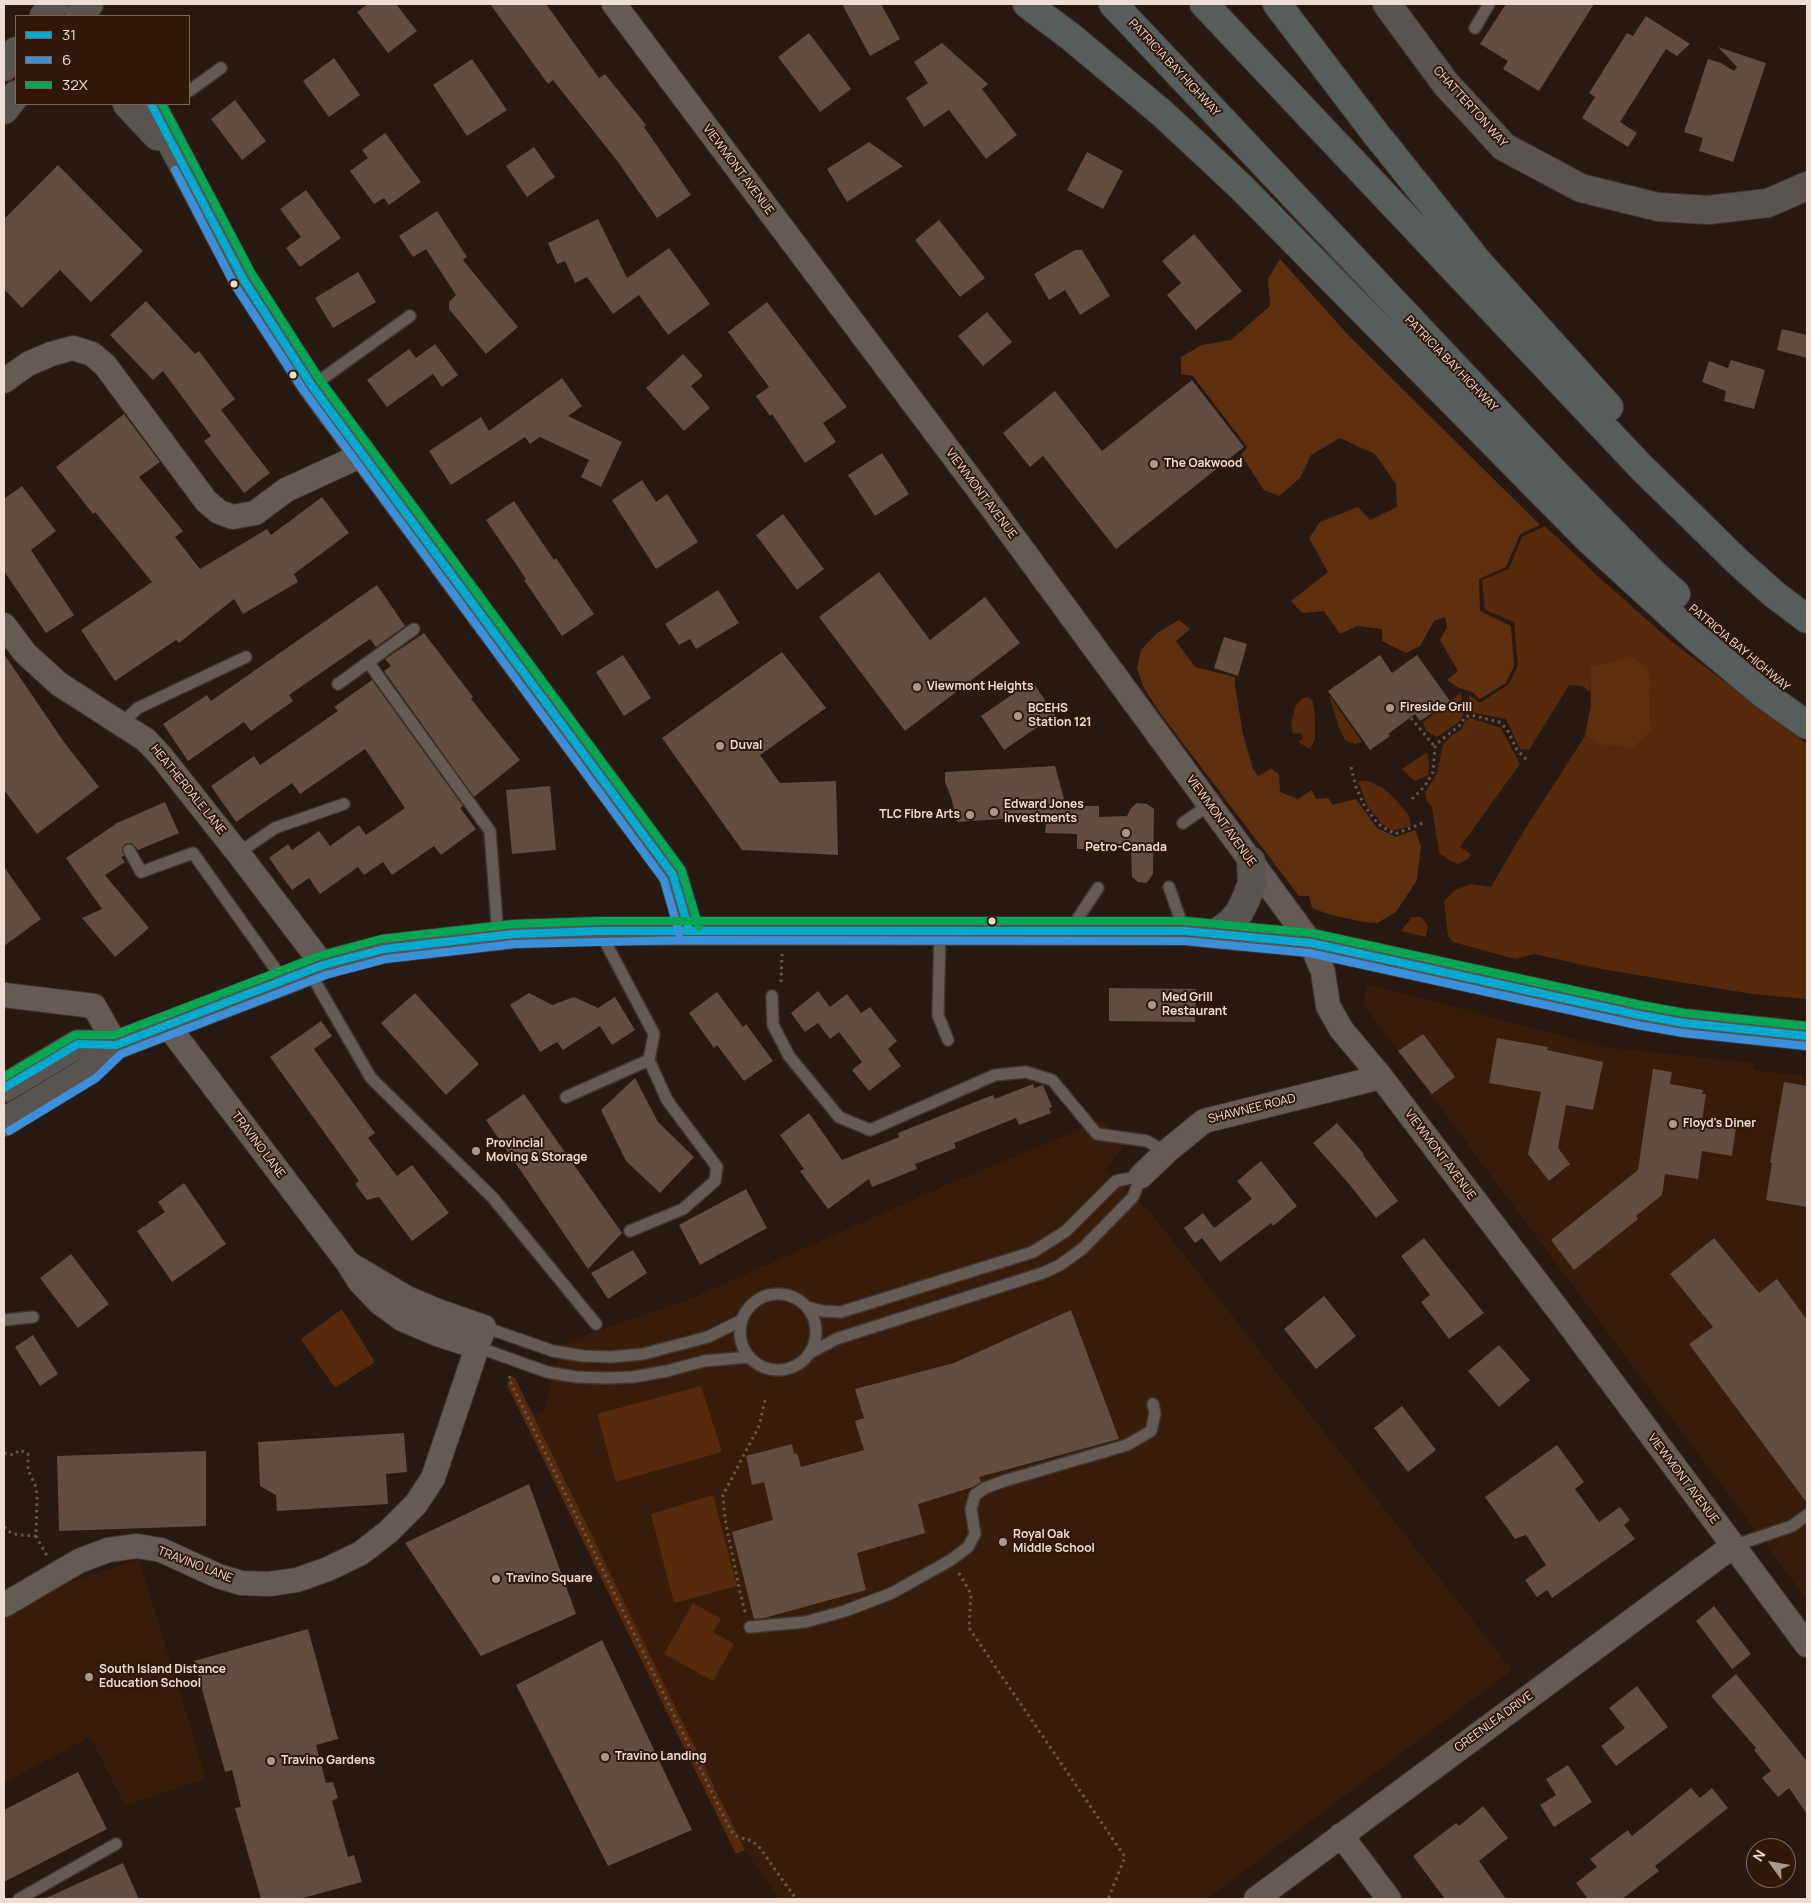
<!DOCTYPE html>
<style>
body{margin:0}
#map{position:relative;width:1811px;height:1903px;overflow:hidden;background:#271911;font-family:Manrope,sans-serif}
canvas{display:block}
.frame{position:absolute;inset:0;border:5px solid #eeddd4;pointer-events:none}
.legend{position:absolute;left:15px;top:15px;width:175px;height:90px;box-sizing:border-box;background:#2f1709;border:1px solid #7b665a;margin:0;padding:6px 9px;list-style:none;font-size:15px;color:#eeddd4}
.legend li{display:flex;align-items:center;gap:10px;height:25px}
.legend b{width:25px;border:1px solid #7b665a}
.north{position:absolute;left:1746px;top:1838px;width:50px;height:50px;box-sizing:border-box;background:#2f1709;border:1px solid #7b665a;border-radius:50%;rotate:302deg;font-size:14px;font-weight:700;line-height:20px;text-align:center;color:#eeddd4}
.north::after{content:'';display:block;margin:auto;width:18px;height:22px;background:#a89890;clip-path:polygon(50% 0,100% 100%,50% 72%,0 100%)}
</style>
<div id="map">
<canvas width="1811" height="1903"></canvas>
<div class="frame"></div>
<ul class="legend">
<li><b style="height:6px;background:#00a9ce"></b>31</li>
<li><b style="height:6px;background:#3a90db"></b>6</li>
<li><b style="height:6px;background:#00a651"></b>32X</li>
</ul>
<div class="north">N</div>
</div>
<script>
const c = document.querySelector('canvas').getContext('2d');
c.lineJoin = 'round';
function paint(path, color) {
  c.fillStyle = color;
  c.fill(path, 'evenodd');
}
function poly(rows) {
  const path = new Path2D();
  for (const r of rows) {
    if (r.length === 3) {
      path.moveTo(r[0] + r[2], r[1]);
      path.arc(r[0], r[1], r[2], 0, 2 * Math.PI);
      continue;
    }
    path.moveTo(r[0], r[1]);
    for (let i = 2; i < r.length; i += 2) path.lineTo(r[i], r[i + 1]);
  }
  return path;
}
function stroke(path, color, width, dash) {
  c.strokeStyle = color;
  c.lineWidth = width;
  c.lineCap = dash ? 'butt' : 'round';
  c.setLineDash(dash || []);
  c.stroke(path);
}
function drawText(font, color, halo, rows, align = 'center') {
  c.font = font + ' Manrope,sans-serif';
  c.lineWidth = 4;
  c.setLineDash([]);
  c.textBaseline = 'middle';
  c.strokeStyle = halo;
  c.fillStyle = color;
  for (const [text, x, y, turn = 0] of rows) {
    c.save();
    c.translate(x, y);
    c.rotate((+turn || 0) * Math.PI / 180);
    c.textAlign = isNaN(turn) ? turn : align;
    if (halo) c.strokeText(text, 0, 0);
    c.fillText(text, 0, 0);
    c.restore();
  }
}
paint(poly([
 [1368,984,1604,1047,1754,1063,1753,1070,1807,1076,1807,1600,1363,1004],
 [1103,1120,1123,1147,1106,1171,1150,1212,1512,1670,1207,1899,779,1899,745,1850,532,1414,544,1411,561,1345,591,1333,685,1301,951,1183],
 [139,1559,206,1778,125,1806,90,1737,4,1783,4,1617,69,1582]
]), '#371c0a');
paint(poly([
 [1545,526,1601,579,1671,641,1807,744,1807,999,1753,994,1601,969,1534,954,1515,959,1453,942,1448,936,1444,901,1455,890,1471,884,1491,887,1525,829,1585,736,1601,745,1652,730,1650,716,1651,686,1591,667,1590,692,1582,686,1569,685,1529,750,1520,749,1506,719,1470,712,1468,708,1469,695,1480,703,1509,684,1518,665,1514,622,1485,610,1482,580,1509,569,1522,537],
 [1461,692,1463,715,1459,722,1437,737,1426,731,1423,722],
 [1329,695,1362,742,1355,744,1345,740,1339,728],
 [1309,697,1313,702,1315,718,1315,740,1310,749,1298,742,1303,738,1300,733,1293,734,1291,725,1295,707,1302,698],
 [1470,718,1501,728,1520,764,1460,847,1471,854,1468,859,1458,864,1449,860,1439,853,1432,806,1427,801,1425,793,1437,773,1443,745,1451,736,1461,730,1465,721],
 [1427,752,1429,764,1428,775,1415,781,1402,769],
 [1358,781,1369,781,1383,788,1394,798,1408,814,1411,826,1392,831,1381,823,1367,805],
 [1412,917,1421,917,1428,926,1426,937,1401,931],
 [342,1309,375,1362,335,1388,301,1339],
 [510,1376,515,1378,745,1850,736,1854,507,1385],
 [701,1386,722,1452,616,1482,597,1414],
 [713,1495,737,1586,674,1603,651,1514],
 [693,1603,721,1619,713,1632,734,1644,713,1681,664,1654]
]), '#56290a');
paint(poly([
 [1280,259,1350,337,1540,525,1520,534,1506,567,1479,579,1480,611,1511,626,1514,666,1506,683,1480,699,1472,692,1459,688,1447,680,1458,671,1440,640,1447,627,1445,617,1434,621,1420,646,1406,653,1382,641,1382,629,1357,626,1340,634,1324,611,1302,613,1291,601,1328,572,1309,538,1320,522,1358,507,1370,520,1397,507,1396,484,1375,454,1340,438,1311,455,1300,478,1279,496,1264,490,1241,455,1247,447,1193,376,1181,374,1181,357,1202,345,1231,340,1270,306,1268,279],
 [1179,620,1190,629,1176,641,1195,667,1235,677,1235,686,1243,734,1253,769,1258,776,1271,769,1279,774,1280,792,1298,799,1312,790,1316,799,1328,798,1333,805,1356,799,1377,828,1396,837,1415,830,1421,846,1417,880,1396,912,1377,923,1363,922,1328,914,1312,908,1309,896,1299,896,1160,713,1144,688,1137,669,1141,650,1157,633],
 [1631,656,1648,670,1651,686,1650,716,1652,730,1632,748,1601,745,1585,736,1591,704,1590,667]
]), '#5e2f0f');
paint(poly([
 [368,4,396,4,417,31,388,53,357,12],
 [490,4,546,4,599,78,605,74,646,125,644,127,691,195,657,218,618,162,553,80,548,84],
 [842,4,881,4,900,39,870,56],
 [1506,4,1594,4,1539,91,1503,69,1508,61,1480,44],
 [1646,16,1690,44,1677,56,1666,49,1620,122,1637,133,1628,147,1582,118,1595,97,1589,93,1627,33,1633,36],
 [809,33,851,89,820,112,778,57],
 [942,43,988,84,982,89,1017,135,986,159,949,110,924,127,906,98,928,83,914,62],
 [1718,47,1766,63,1733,162,1699,151,1703,138,1684,132,1708,59,1721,63,1734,71,1737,67],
 [334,58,360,95,329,117,303,81],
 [472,59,507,110,467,136,433,85],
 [235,100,266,141,242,160,211,119],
 [385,133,421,182,389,205,384,198,374,204,350,171,368,158,362,150],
 [869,142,903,166,847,202,827,169],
 [534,147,555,177,527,197,506,166],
 [1087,152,1123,171,1103,209,1067,190],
 [58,165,143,251,91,302,60,270,22,308,4,289,4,219],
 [306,190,341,238,300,267,286,248,301,237,280,209],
 [437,211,467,257,463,260,518,327,486,354,449,309,449,302,456,295,426,249,413,257,399,236],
 [598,219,627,278,669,248,710,304,668,335,639,295,613,314,587,277,575,283,565,261,557,264,548,243],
 [939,220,985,278,960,297,915,240],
 [1194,234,1242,291,1196,330,1167,295,1181,283,1162,261],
 [1075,250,1082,250,1110,296,1080,315,1065,290,1049,300,1034,274],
 [358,272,376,302,333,328,315,298],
 [146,301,195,354,199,351,235,399,221,410,270,473,244,493,204,441,211,436,163,371,153,380,110,335],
 [767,302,847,407,823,423,836,442,805,463,772,414,770,416,756,396,769,387,728,332],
 [987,312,1012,342,983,366,958,336],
 [1782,329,1807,335,1807,358,1777,350],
 [435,344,458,375,442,387,433,374,387,407,367,380,409,349,416,358],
 [683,354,703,376,691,386,710,408,684,431,646,388],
 [1731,360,1765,370,1754,409,1724,401,1726,391,1702,382,1709,361,1728,368],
 [562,378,582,406,568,416,622,442,601,487,581,477,589,460,540,437,530,444,525,437,451,485,429,451,481,417,489,431],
 [1192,380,1244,447,1116,549,1043,456,1030,467,1003,433,1055,391,1102,451],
 [124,414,160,462,139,477,183,531,175,537,200,569,267,529,271,535,322,497,349,533,294,574,298,582,243,614,234,599,179,643,176,640,115,681,81,630,152,582,95,512,93,514,56,467],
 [882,453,909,494,875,516,848,475],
 [642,480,656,502,667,494,698,542,656,569,612,500],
 [22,486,56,531,31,550,74,615,46,633,4,571,4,499],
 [514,501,554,560,556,558,594,614,562,636,524,580,526,579,486,520],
 [783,514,824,569,797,590,756,535],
 [879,572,930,640,985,597,1020,643,905,731,819,617],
 [377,585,405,626,376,647,370,639,289,695,293,701,251,731,244,722,188,761,163,724,207,695,211,701],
 [718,590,739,623,696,649,690,639,679,645,665,624],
 [424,633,473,697,471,699,520,760,474,797,384,671,391,666,385,659],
 [1224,637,1247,644,1238,676,1214,668],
 [782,652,826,708,760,755,780,783,836,781,838,855,742,850,662,738],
 [4,654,64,742,99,787,37,834,4,790],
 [623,655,651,698,624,716,596,672],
 [1380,655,1392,673,1417,655,1450,701,1420,721,1415,714,1388,734,1390,736,1370,750,1328,691],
 [372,680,463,806,460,808,476,829,441,855,434,846,392,875,383,862,364,875,358,867,320,894,309,878,292,890,269,858,288,844,292,850,319,831,330,846,359,825,366,835,405,808,365,749,300,794,292,783,236,822,211,786,254,756,260,765,338,711,334,707],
 [1032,681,1055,715,1004,750,981,716],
 [1055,766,1066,806,1099,806,1099,817,1127,816,1131,808,1137,803,1147,804,1154,809,1153,874,1149,880,1146,883,1138,882,1132,877,1131,849,1077,849,1077,834,1045,833,1047,816,957,822,951,797,945,782,945,772],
 [550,786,556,850,512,854,506,790],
 [165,802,179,833,138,850,132,843,125,844,122,849,124,856,121,857,125,862,105,875,149,928,115,957,82,918,102,909,66,858,117,823],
 [4,867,41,919,4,946],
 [1109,988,1196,989,1195,1022,1109,1021],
 [818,991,830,1007,847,994,861,1013,870,1007,897,1041,888,1049,901,1066,869,1091,852,1070,862,1062,839,1032,830,1039,818,1023,805,1032,791,1013],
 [717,992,743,1027,746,1024,773,1061,744,1081,717,1045,714,1048,689,1013],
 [415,993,479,1064,446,1095,381,1023],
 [529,993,552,1005,574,997,598,1008,615,997,635,1030,612,1045,600,1026,563,1050,557,1042,540,1052,510,1005],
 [321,1021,332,1036,314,1049,375,1133,368,1138,397,1176,412,1165,449,1213,412,1241,379,1197,367,1200,355,1184,359,1181,270,1057],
 [1423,1034,1455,1077,1432,1094,1398,1051],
 [1497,1038,1548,1047,1547,1050,1603,1062,1593,1110,1566,1105,1558,1148,1570,1164,1549,1181,1528,1154,1541,1092,1489,1083],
 [1653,1069,1672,1072,1670,1084,1703,1090,1702,1094,1706,1094,1702,1121,1736,1127,1732,1156,1702,1151,1698,1179,1665,1174,1662,1195,1636,1216,1638,1219,1574,1270,1551,1240,1638,1170],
 [635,1078,658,1122,694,1157,660,1193,626,1161,601,1110],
 [1784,1082,1807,1086,1807,1207,1766,1200,1772,1163,1770,1163],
 [1033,1084,1034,1088,1043,1085,1052,1107,1049,1108,1051,1113,1019,1125,1016,1118,954,1143,956,1148,915,1164,917,1169,872,1187,869,1179,828,1209,800,1171,804,1169,780,1135,809,1113,842,1160,899,1137,898,1133,965,1106,993,1095,995,1099],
 [524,1094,622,1233,588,1269,486,1120],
 [1337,1123,1364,1154,1363,1155,1398,1201,1376,1218,1349,1184,1313,1143],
 [1261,1161,1297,1206,1273,1226,1271,1223,1220,1262,1202,1238,1195,1243,1184,1228,1203,1213,1214,1228,1252,1199,1237,1181],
 [184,1183,226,1244,172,1282,137,1231,165,1212,158,1202],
 [746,1189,767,1228,700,1265,679,1225],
 [1424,1238,1484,1313,1449,1339,1421,1302,1430,1295,1401,1256],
 [1714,1238,1759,1293,1777,1279,1807,1320,1807,1503,1689,1344,1713,1327,1670,1274],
 [633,1250,647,1273,608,1299,591,1273],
 [71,1254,109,1304,78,1328,40,1278],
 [1324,1296,1356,1336,1316,1369,1284,1329],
 [1071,1310,1119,1439,979,1477,981,1482,973,1487,918,1504,925,1533,857,1553,866,1590,764,1618,754,1619,732,1532,773,1520,764,1482,752,1485,746,1456,792,1444,794,1454,797,1453,801,1467,864,1450,855,1421,864,1418,855,1389,954,1363],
 [33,1335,58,1374,40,1386,15,1347],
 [1499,1345,1530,1380,1499,1407,1468,1371],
 [1402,1406,1436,1450,1408,1472,1374,1428],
 [404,1433,407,1472,386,1474,388,1504,277,1511,276,1495,260,1486,258,1442],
 [1557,1445,1584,1482,1575,1489,1599,1522,1620,1507,1630,1520,1624,1525,1635,1539,1552,1598,1547,1590,1537,1597,1525,1580,1546,1565,1526,1535,1515,1539,1485,1497],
 [206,1451,206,1526,59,1531,57,1456],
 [529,1484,576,1614,481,1656,405,1543],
 [1714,1606,1751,1654,1732,1669,1696,1621],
 [308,1629,338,1739,316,1745,326,1783,333,1782,338,1798,332,1801,348,1857,354,1855,362,1882,299,1899,261,1899,235,1808,241,1807,232,1770,225,1772,194,1661],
 [602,1640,692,1830,608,1866,516,1685],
 [1736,1674,1807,1761,1807,1814,1789,1788,1778,1797,1762,1778,1771,1771,1754,1750,1756,1748,1711,1696],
 [1637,1686,1668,1727,1616,1766,1601,1746,1625,1728,1609,1708],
 [1568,1765,1592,1802,1554,1827,1540,1805,1556,1795,1546,1779],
 [78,1772,107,1829,4,1882,4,1810],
 [1691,1788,1700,1798,1712,1788,1728,1808,1655,1866,1659,1871,1622,1899,1588,1899,1576,1883,1597,1867,1590,1859,1628,1830,1632,1836],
 [1483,1806,1508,1838,1479,1861,1506,1899,1445,1899,1413,1856,1456,1823,1459,1826],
 [123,1863,139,1899,44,1899]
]), '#604c40');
const lane = poly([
 [1475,28,1489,4],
 [189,91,221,68],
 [312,386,410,316],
 [368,662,490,831,498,936],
 [338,684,414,629],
 [122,723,138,708,246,657],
 [1183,823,1209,805],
 [129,850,141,872,193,853,284,981],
 [238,853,275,828,344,804],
 [1169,887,1184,930],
 [1070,930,1098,888],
 [600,932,654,1034,649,1060,667,1100,717,1167,715,1181,683,1209,630,1231],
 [940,932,938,1015,948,1040],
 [309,971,371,1078,493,1198,596,1324],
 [772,996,773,1025,789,1056,839,1117,870,1130,995,1075,1026,1072,1052,1080,1097,1134,1147,1141,1166,1152],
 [566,1097,649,1060],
 [778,1332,38],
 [807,1307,822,1311,841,1312,1033,1252,1066,1231,1116,1181,1141,1176],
 [4,1320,33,1317],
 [484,1327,553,1351,583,1356,611,1357,643,1354,708,1337,742,1320],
 [477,1347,547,1372,576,1377,605,1378,633,1377,667,1371,704,1361,749,1357],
 [810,1353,836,1339,1043,1273,1060,1265,1082,1249,1133,1197,1141,1176],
 [1733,1546,1792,1526,1807,1515],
 [750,1627,805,1622,845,1611,892,1593,951,1560,968,1547,975,1534,971,1509,975,1495,985,1488,1004,1481,1127,1445,1151,1431,1155,1414,1153,1404],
 [19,1899,116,1844]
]);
const street = poly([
 [614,4,981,493,1311,943,1323,972,1328,1006,1341,1029,1381,1077,1565,1319,1807,1645],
 [4,381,28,364,51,354,73,348,92,354,105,365,206,501,219,512,233,517,255,513,286,490,362,455],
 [4,625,25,653,59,684,146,740,161,756,238,853,323,965],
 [4,995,94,1006,116,1045],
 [168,1026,348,1263,360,1282,379,1302,402,1319,437,1334,477,1347],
 [1141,1176,1166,1152,1204,1121,1381,1077],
 [4,1605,79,1561,108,1550,137,1546,161,1550,218,1576,241,1583,269,1584,297,1580,328,1569,361,1553,388,1532,416,1504,433,1478,484,1327,438,1311,407,1298,348,1263],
 [1341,1835,1389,1899],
 [1256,1899,1733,1546]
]);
const secondary = poly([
 [1387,4,1446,84,1504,147,1581,188,1658,207,1708,210,1768,203,1807,186],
 [44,16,54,4],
 [79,16,89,4],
 [4,67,16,51],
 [127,104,157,136],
 [151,104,243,279,312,386,673,875,689,930],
 [4,110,16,95],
 [1215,934,1230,923,1239,913,1246,899,1252,883,1251,861],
 [4,1088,78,1044,116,1045,284,981,323,965,384,949,514,934,599,931,1185,931,1215,934,1311,943,1639,1015,1684,1023,1807,1036],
 [4,1122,90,1070,116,1045]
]);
const highway = poly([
 [1027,4,1071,37,1163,114,1240,186,1588,539,1694,636,1762,693,1807,725],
 [1113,4,1559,477,1651,571,1676,594],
 [1204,4,1641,467,1738,562,1775,595,1807,619],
 [1277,4,1376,134,1480,264,1609,407]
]);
stroke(lane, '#403530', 14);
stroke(street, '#403530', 26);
stroke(secondary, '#403530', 30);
stroke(highway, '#403530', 30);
stroke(poly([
 [1411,718,1435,747],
 [1351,767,1356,787,1364,805,1378,824,1395,834,1423,823],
 [1412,799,1425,786,1433,772,1435,747,1440,741,1459,726,1465,717,1471,715,1499,722,1507,729,1517,750,1527,760],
 [781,982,782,954],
 [510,1376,509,1379,731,1831,736,1836,752,1841,760,1848,796,1899],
 [4,1453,13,1455,20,1450,28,1454,28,1470,36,1487,37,1496,36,1536,47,1556],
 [4,1527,11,1533,20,1535,36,1536],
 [959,1573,971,1594,969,1628,1125,1857,1108,1899],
 [745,1612,740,1592,725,1519,723,1495,759,1426,765,1400]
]), '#625752', 3, [2.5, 4]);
stroke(lane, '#655b55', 11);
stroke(street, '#655b55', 24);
stroke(secondary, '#5a5450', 28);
stroke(highway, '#575c5c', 28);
stroke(poly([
 [151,104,243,279,312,386,673,875,689,930],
 [4,1088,78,1044,116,1045,323,965,384,949,514,934,599,931,1185,931,1311,943,1639,1015,1684,1023,1807,1036]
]), '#00a9ce', 8);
stroke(poly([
 [175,170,234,284,304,391,664,880,679,933],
 [9,1131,96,1078,121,1054,326,975,386,959,515,944,689,940,1185,941,1309,953,1637,1025,1683,1033,1806,1046]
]), '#3a90db', 8);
stroke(poly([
 [162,104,252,274,320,380,681,869,699,927],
 [4,1077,75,1035,114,1035,319,956,381,939,513,924,599,921,1186,921,1313,933,1641,1005,1685,1013,1807,1026]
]), '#00a651', 8);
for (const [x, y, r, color] of [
 [234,284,4.5,"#eeddd4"],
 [293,375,4.5,"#eeddd4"],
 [1154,464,5,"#a89890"],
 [917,687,5,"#a89890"],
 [1390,708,5,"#a89890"],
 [1018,716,5,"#a89890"],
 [720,746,5,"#a89890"],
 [994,812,5,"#a89890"],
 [970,815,5,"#a89890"],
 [1126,833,5,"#a89890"],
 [992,921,4.5,"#eeddd4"],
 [1152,1005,5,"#a89890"],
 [1673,1124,5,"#a89890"],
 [476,1151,5,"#a89890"],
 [1003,1542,5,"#a89890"],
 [496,1579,5,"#a89890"],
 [89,1677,5,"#a89890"],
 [605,1757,5,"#a89890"],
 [271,1761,5,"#a89890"]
]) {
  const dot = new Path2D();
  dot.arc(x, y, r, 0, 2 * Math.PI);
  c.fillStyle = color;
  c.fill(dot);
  stroke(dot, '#2f1709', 2);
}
drawText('12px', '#eeddd4', '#2f1709', [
 ["PATRICIA BAY HIGHWAY",1174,68,47],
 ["CHATTERTON WAY",1470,107,48],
 ["VIEWMONT AVENUE",738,170,53],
 ["PATRICIA BAY HIGHWAY",1451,364,46],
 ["VIEWMONT AVENUE",981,494,53],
 ["PATRICIA BAY HIGHWAY",1739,648,40],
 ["HEATHERDALE LANE",188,790,51],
 ["VIEWMONT AVENUE",1221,821,54],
 ["SHAWNEE ROAD",1252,1109,-14],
 ["TRAVINO LANE",258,1145,53],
 ["VIEWMONT AVENUE",1440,1155,53],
 ["VIEWMONT AVENUE",1683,1479,53],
 ["TRAVINO LANE",195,1565,21],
 ["GREENLEA DRIVE",1494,1722,-36]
]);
drawText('bold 12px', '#eeddd4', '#2f1709', [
 ["The Oakwood",1164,464],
 ["Viewmont Heights",927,687],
 ["Fireside Grill",1400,708],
 ["BCEHS",1028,709],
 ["Station 121",1028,723],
 ["Duval",730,746],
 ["Edward Jones",1004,805],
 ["Investments",1004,819],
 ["TLC Fibre Arts",960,815,"right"],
 ["Petro-Canada",1126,848,"center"],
 ["Med Grill",1162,998],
 ["Restaurant",1162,1012],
 ["Floyd's Diner",1683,1124],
 ["Provincial",486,1144],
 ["Moving & Storage",486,1158],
 ["Royal Oak",1013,1535],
 ["Middle School",1013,1549],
 ["Travino Square",506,1579],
 ["South Island Distance",99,1670],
 ["Education School",99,1684],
 ["Travino Landing",615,1757],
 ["Travino Gardens",281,1761]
], 'left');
</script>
